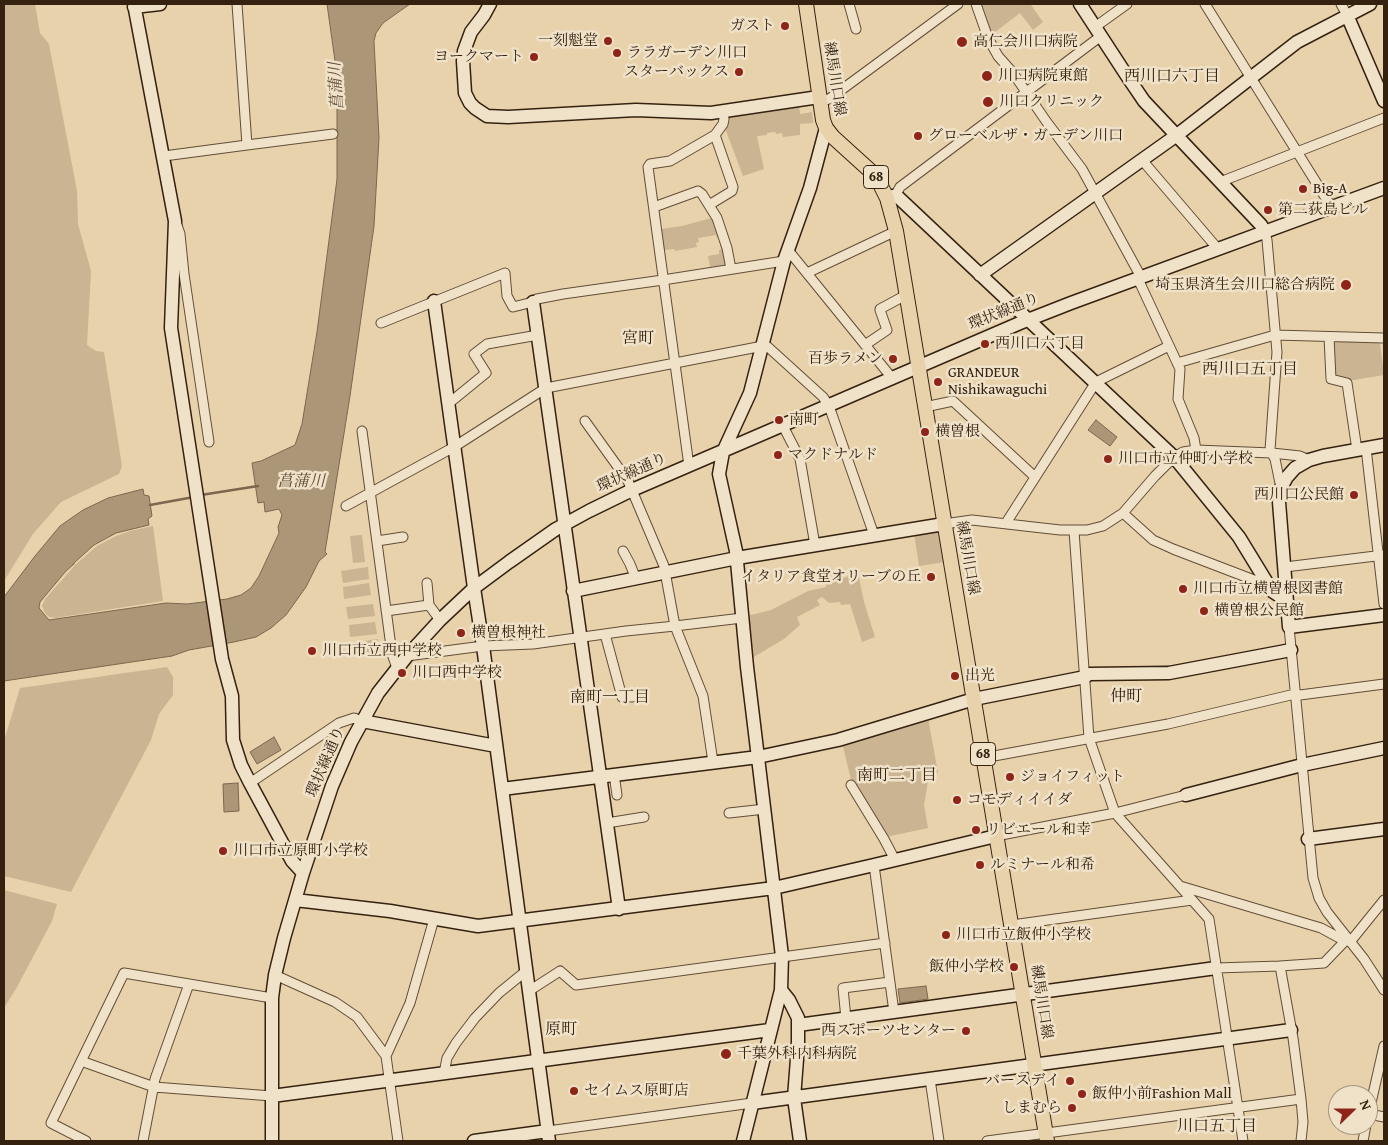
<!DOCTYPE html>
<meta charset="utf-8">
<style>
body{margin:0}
#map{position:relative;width:1388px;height:1145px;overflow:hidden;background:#e8d2ac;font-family:"Gentium Book Plus",serif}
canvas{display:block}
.frame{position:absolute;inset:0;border:5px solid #352110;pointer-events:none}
.north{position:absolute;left:1328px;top:1085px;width:50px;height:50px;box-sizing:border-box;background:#f0e2c9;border:1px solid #a5957f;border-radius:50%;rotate:68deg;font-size:14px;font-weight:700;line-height:20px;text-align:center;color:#352110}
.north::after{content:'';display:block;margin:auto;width:18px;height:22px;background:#8f2418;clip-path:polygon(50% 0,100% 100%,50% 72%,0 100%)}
</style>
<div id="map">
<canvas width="1388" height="1145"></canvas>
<div class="frame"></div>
<div class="north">N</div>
</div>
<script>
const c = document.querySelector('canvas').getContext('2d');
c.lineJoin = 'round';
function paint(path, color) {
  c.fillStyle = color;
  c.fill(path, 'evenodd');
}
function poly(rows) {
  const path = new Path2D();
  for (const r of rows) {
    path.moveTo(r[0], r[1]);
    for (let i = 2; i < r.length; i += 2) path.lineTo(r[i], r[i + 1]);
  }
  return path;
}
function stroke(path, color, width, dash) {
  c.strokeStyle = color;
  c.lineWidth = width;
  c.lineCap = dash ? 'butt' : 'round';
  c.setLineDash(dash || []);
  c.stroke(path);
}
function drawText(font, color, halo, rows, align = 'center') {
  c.font = font + ' "Gentium Book Plus","Noto Serif JP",serif';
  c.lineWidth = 5;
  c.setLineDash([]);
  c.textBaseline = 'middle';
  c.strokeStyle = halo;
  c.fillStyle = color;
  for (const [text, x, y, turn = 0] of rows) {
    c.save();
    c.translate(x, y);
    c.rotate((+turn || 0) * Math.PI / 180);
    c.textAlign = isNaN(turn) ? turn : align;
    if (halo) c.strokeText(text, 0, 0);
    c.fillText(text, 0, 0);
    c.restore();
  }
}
paint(poly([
 [5,4,35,4,40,33,49,44,77,191,78,224,91,271,87,345,96,351,104,352,122,466,119,474,61,502,33,534,4,581],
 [979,4,1032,4,1031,5,1043,22,1033,30,1020,13,990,36],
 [799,105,800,114,812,112,813,123,800,124,800,135,783,137,782,133,776,134,775,132,767,133,767,135,757,136,764,169,743,176,725,128,727,115],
 [715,217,727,265,710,267,708,256,719,254,719,250,721,249,719,238,717,238,716,235,698,238,699,242,696,243,697,247,675,251,674,249,664,250,661,229,682,226],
 [1332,340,1378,342,1380,344,1384,375,1348,381,1335,378],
 [153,526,163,601,55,618,49,617,45,613,42,606,45,599,76,564,97,546,116,536,130,531],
 [940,529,945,562,919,566,914,533],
 [362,535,365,562,353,563,350,536],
 [368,567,369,579,343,583,341,571],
 [858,573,864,602,875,637,862,642,850,604,841,605,840,602,829,603,822,597,817,600,820,605,797,617,800,625,784,639,752,658,747,616,771,610,808,591,826,587,826,584],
 [369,583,371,595,344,599,343,587],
 [373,604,375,616,348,619,346,607],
 [375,622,377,634,350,637,349,625],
 [378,639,379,651,353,655,351,643],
 [167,667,173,677,173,695,159,714,151,740,71,892,4,876,4,741,20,688],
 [928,718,938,773,929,775,924,805,928,828,886,837,851,780,842,742],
 [4,890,57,904,52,921,17,987,4,1008]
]), '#cab491');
const water = poly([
 [327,4,410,4,383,23,376,33,374,41,379,138,374,226,350,396,325,552,327,554,319,561,306,587,286,615,271,628,256,637,234,642,189,650,172,656,4,681,4,597,35,556,60,526,83,510,108,498,143,489,144,495,149,496,152,516,148,519,149,525,116,533,94,545,74,563,74,564,66,571,40,602,39,608,49,620,166,603,187,604,227,599,241,595,251,588,259,576,279,533,278,527,282,515,279,509,265,512,264,502,258,503,252,463,261,461,295,445,302,424,317,332,337,179,337,111,336,68,327,4],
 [1096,420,1117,437,1110,446,1088,430,1096,420],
 [274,737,281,750,257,764,250,752,274,737],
 [238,783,239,811,224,812,223,784,238,783],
 [926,986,928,999,900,1003,898,989,926,986]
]);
paint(water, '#ab9677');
stroke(water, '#7c674e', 1);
stroke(poly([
 [201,495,258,486],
 [150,505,194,497]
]), '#7c674e', 2.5);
const street = poly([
 [237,4,247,145,333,134],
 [849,4,856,29],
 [976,4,988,38,998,56,1013,73,1046,121,1082,169,1141,277],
 [1205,4,1332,208],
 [1341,4,1347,15],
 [1095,27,1127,4],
 [819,101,829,99,958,4],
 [164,156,247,145],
 [1142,160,1218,249],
 [1220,182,1384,118],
 [895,196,900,187,1101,36],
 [709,205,732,191,733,187,715,135],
 [654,207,698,191,702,194,717,218,727,248,731,269],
 [177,225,180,234,184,274,209,442],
 [1265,232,1267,240,1277,352,1270,450,1275,459,1281,488],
 [788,250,892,378],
 [807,273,896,231],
 [1138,279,1180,369,1178,399,1194,438,1196,450],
 [381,323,505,273,507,296,513,307,533,302,537,299,563,294,663,280,784,261],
 [1329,337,1331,379,1347,383,1357,450],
 [865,345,887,330,880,310,880,309,906,295],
 [1177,363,1275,335,1384,338],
 [448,404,486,373,474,354,487,344,538,335],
 [925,407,953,401,1035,477],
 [585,421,628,481,664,566,675,626,703,696,713,762],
 [783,426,800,459,815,545],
 [362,431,392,654,397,668],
 [1366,448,1384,604],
 [689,466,648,167,650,164,670,161,715,135,723,124,724,119,723,111],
 [346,506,454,447,546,388,763,346,768,347,823,397,829,406,874,535],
 [1123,513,1153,540,1173,549,1267,585],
 [1006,523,1096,382,1169,346],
 [944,524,972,520,1060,530,1087,530,1103,526,1123,513,1155,476,1174,457,1183,452,1196,450,1272,453,1300,456,1309,460],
 [1074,531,1089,738,1115,813,1209,919,1243,1141],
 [377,541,403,537],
 [623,551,630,564,636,579],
 [1285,567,1384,555],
 [427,583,429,605],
 [386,611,429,605,440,620],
 [1289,627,1313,878,1319,898,1327,912,1364,959,1384,990],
 [605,634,622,697,632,697],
 [407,656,483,646,533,644,626,631,675,626,742,618],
 [983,758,1168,724,1295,694,1300,695,1384,684],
 [614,774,617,795],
 [250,783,339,723,354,718,362,721],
 [851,785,884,839,895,860],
 [729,813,765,809],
 [607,823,644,817],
 [996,836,1115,813,1186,795],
 [874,865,894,1012],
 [1180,886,1321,928,1345,941],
 [1012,925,1192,900],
 [1350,942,1384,900],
 [1280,966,1293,1038,1301,1099,1303,1122,1301,1141],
 [1216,968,1280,966,1324,963,1347,939],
 [275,975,335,1002,357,1017,386,1056,398,1141],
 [529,991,560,971,576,985,885,943],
 [846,1019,843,988,890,982],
 [386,1056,410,1003,434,919],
 [81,1061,154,1087,272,1096],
 [444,1073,447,1058,456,1043,475,1018,499,993,526,971],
 [930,1079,939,1141],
 [1369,1114,1384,1117],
 [1368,1116,1384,1046],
 [548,1131,752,1103],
 [86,1141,51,1123,124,973,272,998],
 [143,1141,155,1079,189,984],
 [987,1141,1301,1099],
 [1363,1141,1366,1125]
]);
const secondary = poly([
 [134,4,175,221,171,328,222,659,232,696,233,740,241,765,250,783,292,861,303,873],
 [490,4,484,15,471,32,464,51,463,61,465,93,470,103,475,108,487,116,508,117,636,110,711,113,819,97],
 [1080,4,1127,76,1144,101,1261,225,1265,232],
 [134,7,160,4],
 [1347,15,1384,101],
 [887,198,892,196,899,198,1174,457,1239,537,1272,591,1287,601],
 [980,275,1177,135,1297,42,1370,4],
 [434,301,474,588,483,646,549,1141],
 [533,302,619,909],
 [1384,445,1323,456,1309,460,1295,468,1287,477,1281,488,1279,502,1289,627,1384,615],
 [573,591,737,558,944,524],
 [362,721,496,746],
 [502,789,758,757,838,740,974,699,1085,677,1089,674,1169,673,1291,650],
 [1186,795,1302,765,1384,748],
 [1308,839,1384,829],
 [295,900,390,911,478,926,774,888,874,865,996,836],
 [781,990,789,1000,798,1018,798,1046,794,1098,800,1141],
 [798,1025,1216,968],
 [272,1096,770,1030],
 [752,1103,1291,1030],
 [272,1141,272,998,275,975,284,938,303,873,332,786,351,742,378,693,407,656,440,620,474,588,509,562,556,529,589,511,632,490,1020,323,1071,303,1384,188],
 [474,1141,548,1131],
 [743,1141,781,990,782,956,747,667,736,551,719,474,723,452,750,393,784,261,810,188,826,128]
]);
const primary = poly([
 [806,4,823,120,826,128,833,137,876,176,887,198,896,231,1047,1141]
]);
stroke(street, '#624d37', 11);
stroke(secondary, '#352110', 15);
stroke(primary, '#352110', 16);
stroke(street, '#f0e2c9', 9);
stroke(secondary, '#f0e2c9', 12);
stroke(primary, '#e8d2ac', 14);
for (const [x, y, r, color] of [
 [785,26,5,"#8f2418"],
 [608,41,5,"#8f2418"],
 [962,42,6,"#8f2418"],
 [617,53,5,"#8f2418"],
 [534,57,5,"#8f2418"],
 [739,72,5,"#8f2418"],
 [987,76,6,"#8f2418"],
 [988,102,6,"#8f2418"],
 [918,136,5,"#8f2418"],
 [1303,189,5,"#8f2418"],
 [1268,210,5,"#8f2418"],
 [1346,285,6,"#8f2418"],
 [985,344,5,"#8f2418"],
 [893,359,5,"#8f2418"],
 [938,382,5,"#8f2418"],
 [779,420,5,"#8f2418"],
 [925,432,5,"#8f2418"],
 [778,455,5,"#8f2418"],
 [1108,459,5,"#8f2418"],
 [1354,495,5,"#8f2418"],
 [931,577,5,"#8f2418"],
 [1183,589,5,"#8f2418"],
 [1204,611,5,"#8f2418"],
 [461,633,5,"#8f2418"],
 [312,651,5,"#8f2418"],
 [402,673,5,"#8f2418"],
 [955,676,5,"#8f2418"],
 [1010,777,5,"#8f2418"],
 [957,800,5,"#8f2418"],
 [976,830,5,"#8f2418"],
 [223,851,5,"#8f2418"],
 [980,865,5,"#8f2418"],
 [946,935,5,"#8f2418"],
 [1014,967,5,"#8f2418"],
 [966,1031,5,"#8f2418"],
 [726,1054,6,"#8f2418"],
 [1070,1081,5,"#8f2418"],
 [574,1091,5,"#8f2418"],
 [1082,1094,5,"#8f2418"],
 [1072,1108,5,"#8f2418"]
]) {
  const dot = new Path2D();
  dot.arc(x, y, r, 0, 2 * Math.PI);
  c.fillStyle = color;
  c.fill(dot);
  stroke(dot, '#f0e2c9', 2);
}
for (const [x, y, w] of [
 [876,177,25],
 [983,754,25]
]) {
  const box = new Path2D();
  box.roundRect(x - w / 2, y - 11.5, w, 23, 4);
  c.fillStyle = '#f0e2c9';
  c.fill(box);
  stroke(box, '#352110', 1);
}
drawText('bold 14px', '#352110', null, [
 ["68",876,177],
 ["68",983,754]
]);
drawText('15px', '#352110', '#f0e2c9', [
 ["ガスト",775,26,"right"],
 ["一刻魁堂",598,41,"right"],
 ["高仁会川口病院",973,42],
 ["ララガーデン川口",627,53],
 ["ヨークマート",524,57,"right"],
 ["スターバックス",729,72,"right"],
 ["川口病院東館",998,76],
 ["川口クリニック",999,102],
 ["グローベルザ・ガーデン川口",928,136],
 ["Big-A",1313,189],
 ["第二荻島ビル",1278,210],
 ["埼玉県済生会川口総合病院",1335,285,"right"],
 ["西川口六丁目",995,344],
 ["百歩ラメン",883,359,"right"],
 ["GRANDEUR",948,373],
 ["Nishikawaguchi",948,390],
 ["南町",789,420],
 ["横曽根",935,432],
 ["マクドナルド",788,455],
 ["川口市立仲町小学校",1118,459],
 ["西川口公民館",1344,495,"right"],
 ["イタリア食堂オリーブの丘",921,577,"right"],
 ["川口市立横曽根図書館",1193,589],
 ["横曽根公民館",1214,611],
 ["横曽根神社",471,633],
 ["川口市立西中学校",322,651],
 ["川口西中学校",412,673],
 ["出光",965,676],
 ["ジョイフィット",1020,777],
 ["コモディイイダ",967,800],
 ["リビエール和幸",986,830],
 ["川口市立原町小学校",233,851],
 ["ルミナール和希",990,865],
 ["川口市立飯仲小学校",956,935],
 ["飯仲小学校",1004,967,"right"],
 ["西スポーツセンター",956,1031,"right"],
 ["千葉外科内科病院",737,1054],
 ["バースデイ",1060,1081,"right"],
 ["セイムス原町店",584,1091],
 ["飯仲小前Fashion Mall",1092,1094],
 ["しまむら",1062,1108,"right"]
], 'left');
drawText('15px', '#352110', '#f0e2c9', [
 ["練馬川口線",834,79,81],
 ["環状線通り",1004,312,-22],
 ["環状線通り",632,473,-24],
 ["練馬川口線",967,558,80],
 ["環状線通り",326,762,-67],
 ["練馬川口線",1041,1002,81]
]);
drawText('16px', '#352110', '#f0e2c9', [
 ["西川口六丁目",1172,77],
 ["宮町",638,339],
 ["西川口五丁目",1250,370],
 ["仲町",1126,697],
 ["南町一丁目",610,698],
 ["南町二丁目",897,776],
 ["原町",561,1030],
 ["川口五丁目",1217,1127]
]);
drawText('italic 16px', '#5e4a34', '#f0e2c9', [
 ["菖蒲川",337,86,-94],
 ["菖蒲川",301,482]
]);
</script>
